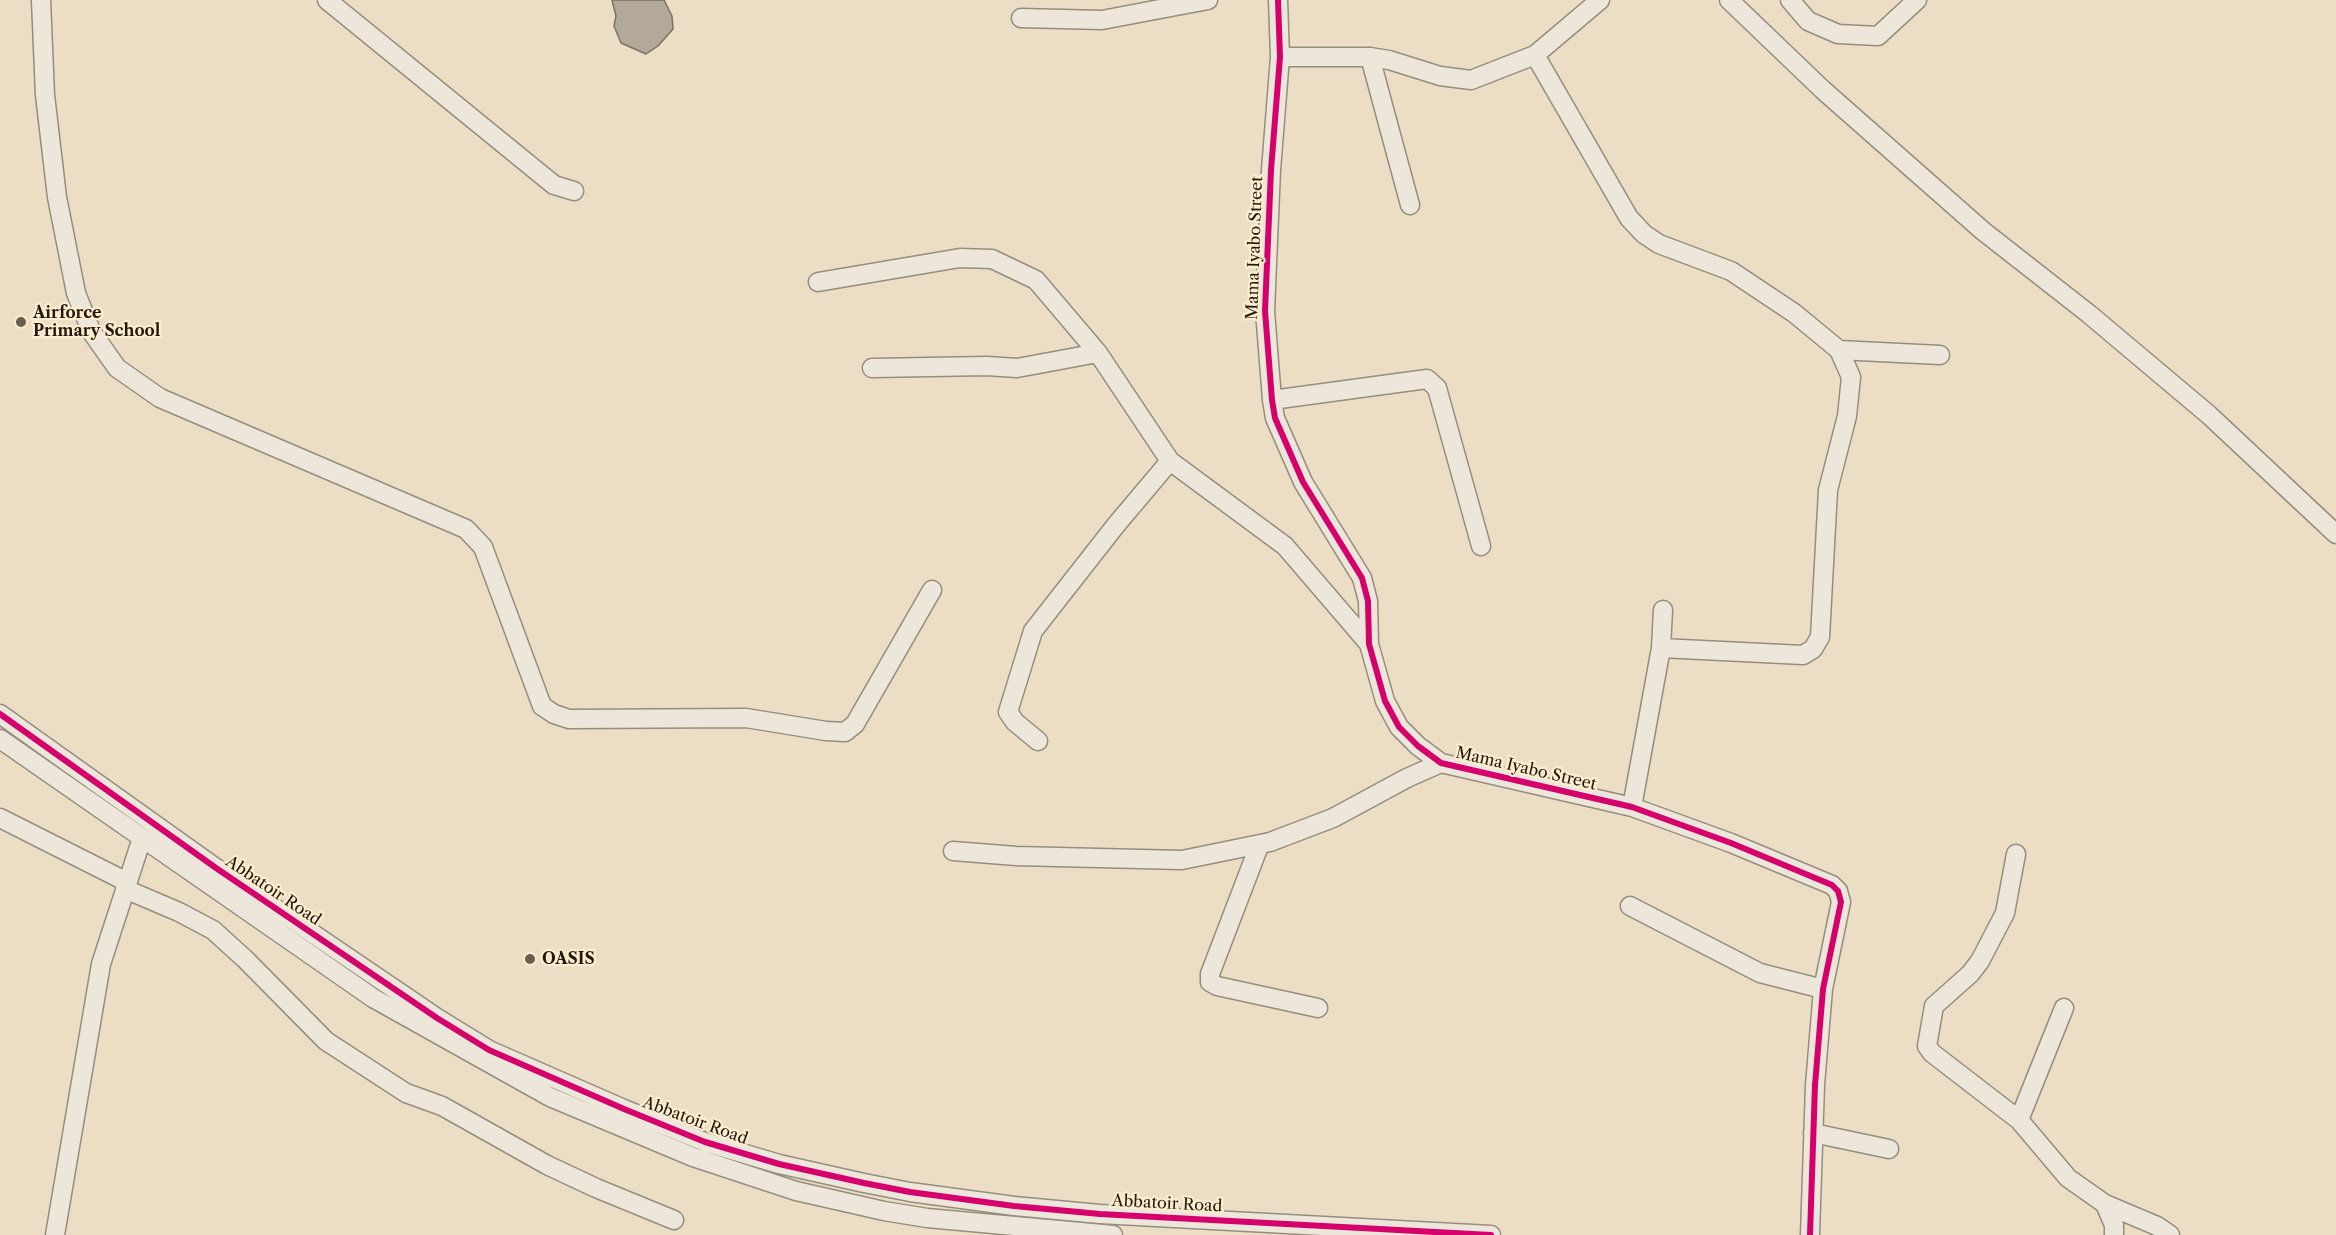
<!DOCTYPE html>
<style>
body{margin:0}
canvas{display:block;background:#ebdec4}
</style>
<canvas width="2336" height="1235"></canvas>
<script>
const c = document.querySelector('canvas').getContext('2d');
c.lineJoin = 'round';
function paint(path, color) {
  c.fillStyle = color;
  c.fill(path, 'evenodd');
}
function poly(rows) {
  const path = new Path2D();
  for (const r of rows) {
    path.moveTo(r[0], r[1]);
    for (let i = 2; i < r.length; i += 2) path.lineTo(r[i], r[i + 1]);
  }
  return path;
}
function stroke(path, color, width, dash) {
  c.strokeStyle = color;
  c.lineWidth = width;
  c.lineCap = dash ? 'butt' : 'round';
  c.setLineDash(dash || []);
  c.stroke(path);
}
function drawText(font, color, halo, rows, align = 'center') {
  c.font = font + ' "Libre Caslon Text",serif';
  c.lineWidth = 4.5;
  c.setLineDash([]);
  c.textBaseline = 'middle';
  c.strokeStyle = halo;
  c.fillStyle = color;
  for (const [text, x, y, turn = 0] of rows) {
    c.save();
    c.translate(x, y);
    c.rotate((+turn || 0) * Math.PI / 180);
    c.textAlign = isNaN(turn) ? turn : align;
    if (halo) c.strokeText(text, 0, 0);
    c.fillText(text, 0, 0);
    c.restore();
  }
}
const building = poly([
 [612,0,664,0,672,16,673,29,658,46,646,54,621,43,614,26,616,16,612,0]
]);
paint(building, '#b2a998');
stroke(building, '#797264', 1.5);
const minor = poly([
 [41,0,45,95,57,197,76,293,91,331,117,368,160,398,466,529,483,547,542,706,554,714,569,719,746,718,826,731,845,732,855,724,932,590],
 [327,0,554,185,574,191],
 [1278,0,1280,57,1271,170,1265,311,1272,400,1275,418,1303,482,1362,578,1368,601,1369,644,1385,701,1399,727,1418,746,1441,763,1632,807,1731,843,1832,885,1838,891,1841,902,1823,989,1815,1085,1810,1235],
 [1729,0,1823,90,1983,231,2089,314,2209,415,2336,534],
 [1790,0,1808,21,1838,34,1878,36,1917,0],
 [1021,18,1102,20,1208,0],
 [1535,55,1629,218,1644,234,1659,244,1731,271,1794,313,1839,350,1851,377,1847,416,1828,490,1820,637,1813,649,1803,655,1661,648],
 [1280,57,1370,57,1389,60,1440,76,1471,80,1535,55,1600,0],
 [1370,57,1410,205],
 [818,282,960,258,992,259,1036,280,1098,353,1170,461,1285,546,1369,644],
 [1839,350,1940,355],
 [872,368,987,366,1017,368,1098,353],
 [1272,400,1427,379,1437,388,1481,546],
 [0,714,216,868,437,1018,489,1050,624,1109,705,1142,779,1164,864,1183,910,1192,1014,1206,1100,1214,1491,1235],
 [0,739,373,998,550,1097,693,1157,796,1191,884,1211,927,1218,1113,1235],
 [1038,741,1015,722,1008,712,1033,631,1116,525,1170,461],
 [1632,807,1661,648,1663,610],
 [0,818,127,882],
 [1259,846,1210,974,1210,982,1217,986,1318,1008],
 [953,851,1016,856,1182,860,1270,842,1333,818,1407,778,1441,763],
 [2016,854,2005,913,1980,961,1970,974,1934,1006,1927,1046,1932,1053,2019,1120,2068,1178,2105,1204,2114,1225,2114,1235],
 [125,889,179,912,213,930,245,959,326,1041,406,1093,442,1106,547,1165,596,1188,674,1220],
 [1630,906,1760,973,1823,989],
 [2019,1120,2064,1008],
 [1813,1133,1889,1149],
 [2105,1204,2157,1226,2170,1235],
 [55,1235,101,964,142,838]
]);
stroke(minor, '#958d7d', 21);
stroke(minor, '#ede6da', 18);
stroke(poly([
 [1278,0,1280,57,1271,170,1265,311,1272,400,1275,418,1303,482,1362,578,1368,601,1369,644,1385,701,1399,727,1418,746,1441,763,1632,807,1731,843,1832,885,1838,891,1841,902,1823,989,1815,1085,1810,1235],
 [0,714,216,868,437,1018,489,1050,624,1109,705,1142,779,1164,864,1183,910,1192,1014,1206,1100,1214,1491,1235]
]), '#d6006c', 6);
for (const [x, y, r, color] of [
 [21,322,6,"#695f4e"],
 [530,959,6,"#695f4e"]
]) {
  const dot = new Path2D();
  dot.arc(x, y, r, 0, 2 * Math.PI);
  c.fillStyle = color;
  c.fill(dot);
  stroke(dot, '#fcedcf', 2);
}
drawText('16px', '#231a0f', '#fcedcf', [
 ["Mama Iyabo Street",1255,248,-88],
 ["Mama Iyabo Street",1526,769,13],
 ["Abbatoir Road",273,891,34],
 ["Abbatoir Road",695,1121,20],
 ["Abbatoir Road",1167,1204,3]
]);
drawText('bold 16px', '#231a0f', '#fcedcf', [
 ["Airforce",33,313],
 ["Primary School",33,331],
 ["OASIS",542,959]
], 'left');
</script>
